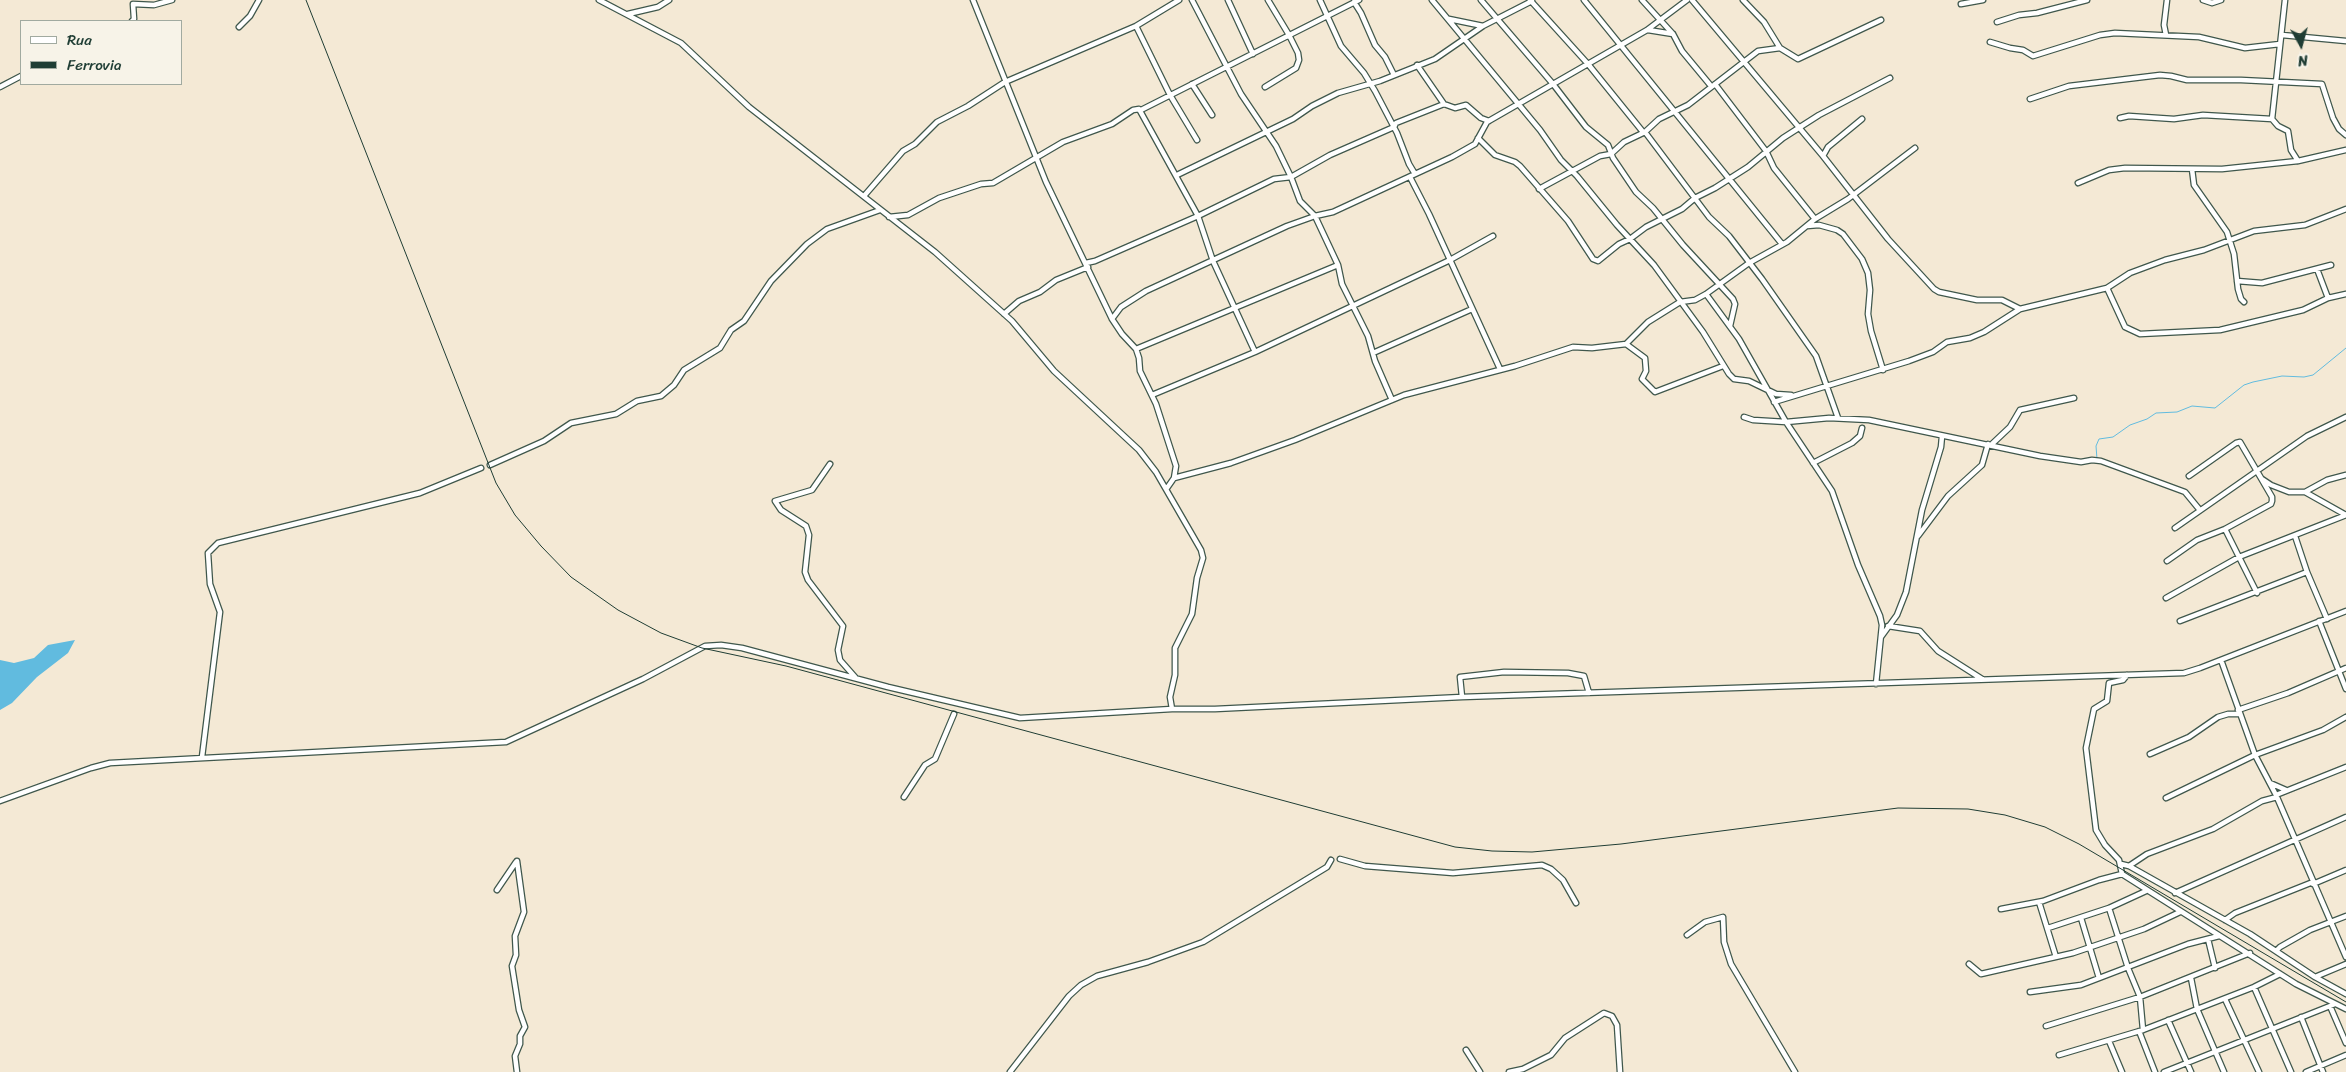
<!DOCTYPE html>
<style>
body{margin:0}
#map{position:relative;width:2346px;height:1072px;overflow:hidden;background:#f4e9d5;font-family:Sriracha,sans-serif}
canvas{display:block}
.legend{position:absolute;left:20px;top:20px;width:162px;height:65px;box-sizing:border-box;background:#f7f3e8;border:1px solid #a1aaa0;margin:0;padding:6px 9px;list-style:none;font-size:15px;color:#1f3d34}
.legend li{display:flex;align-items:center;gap:10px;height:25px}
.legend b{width:25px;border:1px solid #a1aaa0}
.north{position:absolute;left:2276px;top:20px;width:50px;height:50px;-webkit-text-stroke:4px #f7f3e8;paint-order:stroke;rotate:173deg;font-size:14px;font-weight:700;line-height:20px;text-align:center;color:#1f3d34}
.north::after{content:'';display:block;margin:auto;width:18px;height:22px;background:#1f3d34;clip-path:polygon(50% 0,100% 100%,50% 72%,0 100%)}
</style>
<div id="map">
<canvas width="2346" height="1072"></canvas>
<ul class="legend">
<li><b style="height:6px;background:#fff"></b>Rua</li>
<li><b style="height:6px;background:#1f3d34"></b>Ferrovia</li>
</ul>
<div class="north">N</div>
</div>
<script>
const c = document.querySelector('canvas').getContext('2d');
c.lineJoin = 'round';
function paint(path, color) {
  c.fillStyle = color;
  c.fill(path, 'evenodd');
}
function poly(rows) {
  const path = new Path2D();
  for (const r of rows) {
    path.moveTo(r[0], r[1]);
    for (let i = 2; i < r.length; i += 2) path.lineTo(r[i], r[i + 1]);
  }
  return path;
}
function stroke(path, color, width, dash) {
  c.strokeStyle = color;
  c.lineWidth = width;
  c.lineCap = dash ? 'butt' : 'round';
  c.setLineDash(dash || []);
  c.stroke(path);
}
paint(poly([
 [75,640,68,653,37,677,12,703,0,710,0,660,14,663,34,658,48,645]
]), '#61bbdf');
stroke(poly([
 [2097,459,2096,446,2099,439,2113,437,2130,425,2147,419,2156,413,2177,412,2192,406,2215,408,2244,385,2253,382,2282,376,2304,377,2313,375,2346,348]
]), '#61bbdf', 1);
const minor = poly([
 [599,0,681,43,749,107,935,252,1012,321,1054,371,1139,450,1156,472,1201,550,1203,558,1197,578,1192,614,1175,648,1175,675,1170,697,1172,709],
 [973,0,1046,182,1112,319,1122,334,1136,349,1139,358,1140,371,1156,404,1176,466,1174,478,1167,488],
 [1192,0,1241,94,1276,146,1291,177,1330,155,1394,127,1396,123,1444,104],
 [1228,0,1253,54],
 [1320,0,1341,46,1364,73,1375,91,1397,133,1409,164,1415,174],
 [1432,0,1540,130,1561,160,1577,176,1617,225,1654,265,1703,332,1729,374,1734,379,1749,381,1776,394,1791,395],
 [1481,0,1553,84,1586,127,1608,145,1613,158,1636,192,1653,208,1683,245,1733,299,1735,304,1730,326],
 [1530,0,1588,64,1643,132],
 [1584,0,1782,244],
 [1642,0,1673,34,1682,51,1711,86],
 [1692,0,1823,156,1888,239,1934,289,1939,292,1977,300,2002,300,2020,309],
 [1743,0,1764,22,1780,48],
 [2203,0,2212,3,2221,0],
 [2285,0,2272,119,2278,126,2288,131,2291,150,2298,161],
 [1354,2,1361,13,1375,45,1385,57,1394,75],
 [1961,4,1983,0],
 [628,14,658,7,669,0],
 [1449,19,1483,26,1532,1],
 [132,21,134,19,133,4,154,5,172,0],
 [1997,22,2019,15,2037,13,2087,0],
 [1136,26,1170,95,1197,140],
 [239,27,250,16,259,0],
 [1648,30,1673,34],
 [2166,35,2164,25,2167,0],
 [2282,35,2346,41],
 [1990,42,2010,48,2023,50,2033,56,2100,35,2115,33,2199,37,2245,48,2280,44],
 [1417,65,1444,104,1455,108,1466,105,1481,118,1489,121],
 [1192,84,1212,115],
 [1715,84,1766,151,1774,168,1815,219],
 [0,87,21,76],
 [1265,87,1296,68,1299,60,1298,53,1289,35,1268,0],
 [2030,99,2069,86,2160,75,2171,76,2187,80,2241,80,2322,84,2333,118,2339,129,2346,135],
 [1141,110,1359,0],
 [2120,118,2129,116,2174,119,2203,115,2272,119],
 [1645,132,1709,217,1729,236,1762,279,1816,356,1838,418],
 [1478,138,1495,155,1515,162,1520,166,1568,221,1593,259,1598,261,1619,244,1630,239,1646,227,1682,209,1695,198,1715,188,1748,167,1783,138,1819,115,1890,78],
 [1823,156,1828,147,1862,119],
 [2192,169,2194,185,2227,232,2234,254,2238,289,2241,299,2244,302],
 [1177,175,1293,119,1312,106,1338,93,1380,81,1435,59,1483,26],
 [1410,177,1429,214,1500,369],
 [2078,183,2109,170,2125,168,2222,169,2298,161,2346,150],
 [1539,189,1600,156,1611,154,1624,142,1645,132,1659,119,1688,105,1758,51,1780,48,1798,59,1881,20],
 [864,196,903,151,915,144,937,122,968,106,1005,82,1136,26,1179,0],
 [889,217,908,215,939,198,981,184,993,183,1063,142,1112,124,1133,110,1139,109,1198,216,1213,261,1255,352],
 [1807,226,1819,225,1837,230,1843,234,1862,259,1868,273,1870,290,1868,314,1871,331,1883,370],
 [1086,263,1095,261,1198,216,1274,179,1291,177,1300,201,1315,216,1338,265,1342,284,1368,336,1375,361,1392,400],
 [2317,269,2328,298],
 [2237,281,2262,283,2331,265],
 [2107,288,2125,327,2140,334,2220,330,2303,310,2328,298,2346,294],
 [1706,294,1739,339,1786,422,1832,491,1858,565,1880,616,1882,625,1876,684],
 [1004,314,1019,301,1040,292,1056,280,1088,267],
 [1112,319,1121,307,1146,291,1287,226,1315,216,1333,212,1452,157,1475,144,1487,122,1647,30,1687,0],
 [1626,344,1645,358,1646,371,1642,379,1655,392,1723,366],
 [1136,349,1338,265],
 [1373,353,1472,309],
 [1152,395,1255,352,1450,260,1493,236],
 [1774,402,1909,361,1933,352,1947,342,1970,338,1984,332,2020,309,2107,288,2130,273,2165,260,2204,250,2254,231,2305,225,2346,209],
 [1744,417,1753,420,1786,422,1829,418,1869,420,2040,456,2081,462,2092,460,2101,461,2185,492,2199,509],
 [1992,444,2010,427,2020,410,2074,398],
 [1813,463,1852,443,1860,436,1862,428],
 [830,464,812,490,775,501,781,510,806,526,809,535,805,572,808,580,843,626,838,650,840,660,855,677],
 [490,465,544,441,571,423,616,414,637,401,661,396,674,385,684,370,720,348,731,330,744,321,771,281,807,244,827,229,880,210],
 [1174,478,1231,463,1295,440,1404,395,1515,366,1573,347,1592,348,1626,344,1648,322,1680,302,1695,300,1706,294,1749,263,1787,242,1815,219,1848,199,1915,148],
 [2262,479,2271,485,2289,492,2305,492,2346,515],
 [2305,492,2327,480,2346,475],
 [2175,528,2307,436,2346,417],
 [2225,529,2257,593],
 [1918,536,1948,496,1982,465,1988,444],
 [2295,536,2307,572,2327,619],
 [2167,561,2197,540,2225,529,2271,504,2272,501,2272,497,2240,442,2236,443,2189,476],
 [2166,598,2239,557,2346,515],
 [2180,621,2307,572],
 [2319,621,2346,689],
 [1888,626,1920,631,1938,651,1982,679],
 [1881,637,1897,615,1906,592,1922,510,1941,447,1942,436],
 [2221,660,2255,755,2276,795,2346,957],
 [2127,675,2123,680,2109,683,2107,701,2094,709,2086,748,2096,830,2105,845,2119,860,2122,874,2296,984,2346,1009],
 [1462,697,1460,677,1504,672,1568,673,1584,676,1589,693],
 [2238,710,2288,693,2346,668],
 [2150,754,2189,737,2218,717,2228,714,2240,714],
 [202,757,220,612,210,584,208,553,218,543,420,493,481,468],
 [2270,783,2286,790],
 [2276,795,2346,767],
 [904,797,925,765,935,759,954,714],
 [2166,798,2255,755,2323,730,2346,717],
 [0,801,91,768,110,763,506,742,643,679,705,646,721,645,742,648,888,687,1020,718,1172,709,1215,709,1462,697,2184,673,2200,668,2346,611],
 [1340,859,1365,866,1453,873,1542,865,1551,869,1563,880,1576,903],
 [2121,864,2129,866,2250,934,2315,977,2346,994],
 [2129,866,2147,854,2213,829,2262,801,2277,797],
 [2313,884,2346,870],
 [497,890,516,862],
 [2175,893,2346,817],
 [2039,902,2056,957],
 [2109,908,2128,968,2140,997,2143,1030],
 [2001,909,2043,901,2099,880,2122,874],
 [2081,918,2099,978],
 [2225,920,2235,913,2313,882],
 [2048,928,2109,908,2146,891],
 [1687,935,1705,922,1723,917,1724,942,1731,964,1795,1072],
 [2208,939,2215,968],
 [2276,951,2280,947,2310,930,2346,916],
 [1969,964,1981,974,2073,953,2144,929,2180,912],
 [2315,977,2346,964],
 [2191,978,2197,1009,2224,1072],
 [2254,987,2291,1072],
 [2030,992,2081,985,2188,944,2219,936],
 [2225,999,2259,1072],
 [2330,1006,2346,1043],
 [2301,1017,2323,1072],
 [2168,1020,2191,1072],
 [2046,1026,2140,997,2250,953],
 [2139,1031,2155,1072],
 [2109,1041,2122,1072],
 [1466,1050,1480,1072],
 [2059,1055,2143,1030,2254,987,2280,974],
 [517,1072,515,1056,520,1044,520,1036,525,1027,519,1010,512,966,516,955,515,936,524,912,517,861],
 [1010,1072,1069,996,1081,985,1097,976,1148,962,1203,942,1327,867,1331,860],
 [1509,1072,1523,1069,1551,1055,1565,1038,1604,1013,1612,1016,1617,1025,1620,1072],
 [2164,1072,2335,1004],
 [2306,1072,2346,1055]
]);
stroke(minor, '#3f574c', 7);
stroke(minor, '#fff', 4.5);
stroke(poly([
 [306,0,496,483,515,515,541,546,571,577,618,610,661,633,702,648,786,666,1455,847,1492,851,1532,852,1621,844,1898,808,1968,809,2005,815,2045,827,2079,844,2346,1002]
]), '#1f3d34', 1);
</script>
